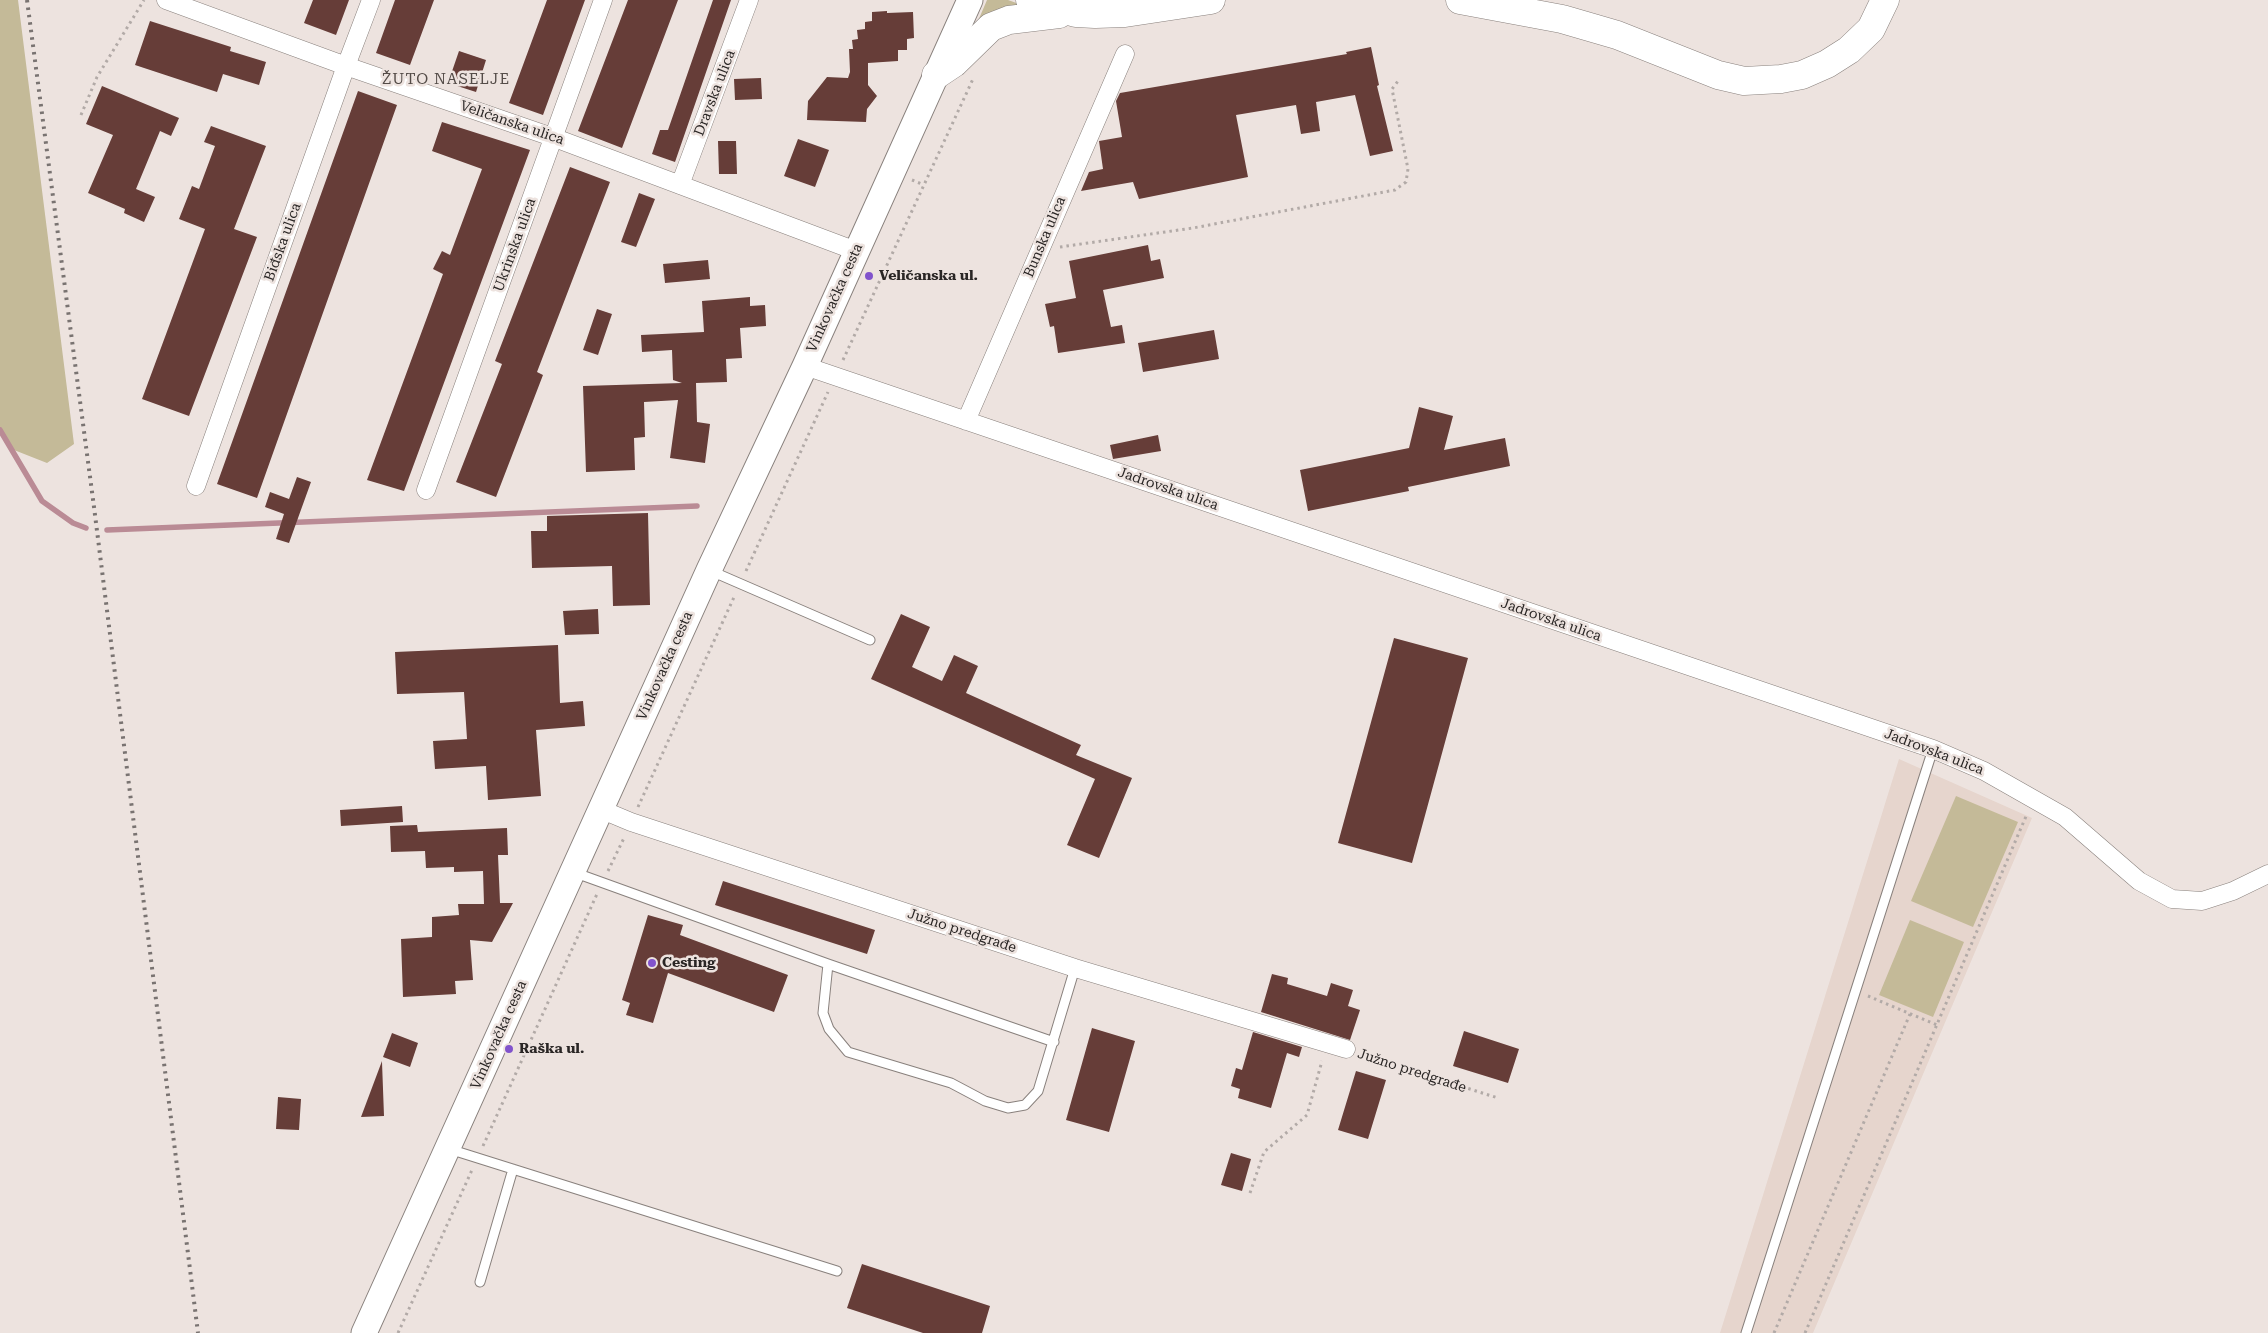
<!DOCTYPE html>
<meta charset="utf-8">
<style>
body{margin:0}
canvas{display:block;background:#ede3df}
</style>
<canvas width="2268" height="1333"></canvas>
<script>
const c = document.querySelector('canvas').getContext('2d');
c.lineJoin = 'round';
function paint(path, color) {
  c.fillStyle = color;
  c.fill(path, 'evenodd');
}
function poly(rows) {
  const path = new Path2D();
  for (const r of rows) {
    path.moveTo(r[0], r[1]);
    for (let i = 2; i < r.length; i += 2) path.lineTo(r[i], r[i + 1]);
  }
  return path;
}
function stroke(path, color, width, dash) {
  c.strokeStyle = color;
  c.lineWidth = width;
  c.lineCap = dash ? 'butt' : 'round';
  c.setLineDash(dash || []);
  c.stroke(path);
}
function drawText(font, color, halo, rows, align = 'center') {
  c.font = font + ' "Roboto Serif",serif';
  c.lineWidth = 5;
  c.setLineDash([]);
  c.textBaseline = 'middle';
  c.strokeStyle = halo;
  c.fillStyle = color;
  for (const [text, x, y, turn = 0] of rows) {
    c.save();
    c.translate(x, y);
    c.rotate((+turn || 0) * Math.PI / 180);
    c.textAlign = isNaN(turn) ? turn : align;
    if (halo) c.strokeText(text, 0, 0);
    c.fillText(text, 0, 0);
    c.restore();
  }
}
paint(poly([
 [1899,759,2032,818,1813,1333,1720,1333]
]), '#e6d5cd');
paint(poly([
 [0,0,18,0,74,444,47,463,14,450,0,430],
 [987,0,1008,0,1022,5,984,23,978,21],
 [1956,796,2018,822,1973,927,1911,901],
 [1910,920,1964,942,1933,1017,1879,995]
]), '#c4ba98');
stroke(poly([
 [0,430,42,501,73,523,86,528],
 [107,530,697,506]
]), '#ba8b95', 5.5);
paint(poly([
 [313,0,349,0,336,35,304,23],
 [395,0,434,0,410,65,376,53],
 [547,0,585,0,543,115,509,103],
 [628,0,678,0,622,148,578,131],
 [713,0,731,0,675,162,652,154,660,130,668,130],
 [887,11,887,13,913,12,914,38,907,39,907,50,898,50,898,61,868,63,868,85,877,96,867,109,866,122,807,120,808,101,827,77,848,78,850,72,849,49,853,49,852,40,858,39,857,30,865,29,865,22,872,21,872,12],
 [150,21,231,47,230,51,266,62,259,85,223,74,217,92,135,65],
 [1371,47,1379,85,1377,86,1393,151,1370,156,1355,95,1316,102,1320,131,1301,134,1296,105,1236,115,1248,177,1139,199,1133,182,1081,191,1089,172,1103,169,1099,141,1122,137,1116,101,1120,93,1347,54,1346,52],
 [459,51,486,60,476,92,448,83],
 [761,78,762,99,735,100,734,79],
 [102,86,179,118,171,136,160,131,136,189,155,197,144,222,124,213,125,209,88,193,113,135,86,124],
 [358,91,397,105,257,498,217,484],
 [442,122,530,150,404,491,367,480,443,274,433,269,442,251,450,255,482,169,432,151],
 [211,126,266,146,234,229,257,237,189,416,142,399,205,229,179,219,192,186,199,189,215,146,204,142],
 [798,139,829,150,815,187,784,176],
 [718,141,736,141,737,174,719,174],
 [570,167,610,182,537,372,543,375,496,497,456,482,502,364,495,361],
 [639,193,655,199,636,247,621,242],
 [1148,245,1151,261,1160,259,1164,278,1103,290,1111,327,1122,325,1125,343,1058,353,1054,326,1050,327,1045,304,1076,298,1069,261],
 [708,260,710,279,665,283,663,264],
 [750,297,750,306,765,305,766,326,740,328,742,358,726,359,727,382,696,383,697,422,710,424,705,463,670,458,678,400,644,402,645,437,634,438,635,470,586,472,583,386,682,383,673,380,672,350,642,352,641,335,704,332,702,301],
 [597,309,612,314,598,355,583,350],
 [1214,330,1219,359,1143,372,1138,343],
 [1419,407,1453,416,1444,450,1505,438,1510,466,1408,487,1409,491,1308,511,1300,470,1409,448],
 [1158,435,1161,451,1113,459,1110,445],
 [297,477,311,482,289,543,276,539,284,514,265,507,270,492,289,499],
 [648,513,650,605,613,606,612,566,532,568,531,531,547,531,547,516],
 [598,609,599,634,565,635,563,611],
 [901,614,930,627,912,667,942,681,954,655,978,666,966,693,1081,745,1076,755,1132,778,1099,858,1067,845,1095,779,871,679],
 [1394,638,1468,658,1412,863,1338,843],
 [558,645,560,703,583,701,585,726,536,730,541,796,488,800,486,766,435,769,433,741,467,739,464,692,397,694,395,652],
 [402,806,403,822,341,826,340,810],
 [417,825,418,832,507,828,508,855,498,855,500,903,513,903,492,942,470,940,473,980,455,981,456,994,403,997,401,939,432,937,432,917,459,915,458,904,484,904,483,871,454,872,454,867,426,868,425,851,391,852,390,826],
 [723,881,875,930,867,954,715,905],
 [648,915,683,925,680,935,788,975,774,1012,668,973,653,1023,626,1015,630,1003,622,1000],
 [1272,974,1288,978,1287,984,1327,996,1331,983,1353,990,1348,1006,1360,1010,1350,1040,1261,1012],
 [1092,1028,1135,1041,1109,1132,1066,1120],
 [1464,1031,1519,1049,1508,1083,1453,1066],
 [1253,1032,1302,1047,1299,1057,1287,1053,1271,1108,1238,1098,1240,1089,1231,1086,1236,1068,1242,1070],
 [392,1033,418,1043,410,1067,383,1057],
 [382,1062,384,1116,361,1117,382,1061],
 [1356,1071,1386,1080,1368,1139,1338,1130],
 [278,1097,301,1099,299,1130,276,1129],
 [1231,1153,1251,1159,1242,1191,1221,1185],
 [862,1264,990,1306,982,1333,923,1333,847,1308]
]), '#663d38');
const service = poly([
 [711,571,870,640],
 [573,872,828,964,1054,1042],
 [828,964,823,1013,829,1029,848,1052,951,1083,985,1101,1008,1108,1025,1105,1038,1091,1075,968],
 [449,1149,837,1271],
 [480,1282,513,1169],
 [1746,1333,1933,749]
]);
const minor = poly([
 [166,0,346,66,555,138,856,251],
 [680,185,749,0],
 [805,366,1933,749,1984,771,2065,817,2139,881,2172,899,2202,901,2233,891,2268,874],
 [966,421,1125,54],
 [196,486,346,66,371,0],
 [426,490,603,0],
 [600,809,631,822,1075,968,1346,1049]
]);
const secondary = poly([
 [364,1333,709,570,805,366,970,0]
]);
const trunk = poly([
 [1030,0,1076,13,1095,14,1125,13,1211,0],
 [1460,0,1562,19,1617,35,1718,75,1744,81,1781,79,1802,75,1827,64,1849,50,1871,29,1885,0],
 [936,75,954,63,991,27,1009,20,1059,14]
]);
stroke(service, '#89817d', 11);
stroke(minor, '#89817d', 19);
stroke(secondary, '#89817d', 27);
stroke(trunk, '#89817d', 29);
stroke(poly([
 [81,115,97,77,144,0],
 [912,180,924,185],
 [1060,247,1193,228,1395,190,1406,182,1408,169,1392,89,1398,81],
 [843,360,973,79],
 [746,571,828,392],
 [638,807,735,595],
 [608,871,624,838],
 [1868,996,1937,1025],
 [1363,1055,1498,1098],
 [483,1146,597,894],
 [1250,1193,1264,1152,1307,1115,1322,1061],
 [398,1333,472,1170],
 [1774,1333,1910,1014],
 [1805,1333,2027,814]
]), '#b2aaa7', 3, [2.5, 4]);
stroke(service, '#fff', 9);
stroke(minor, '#fff', 18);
stroke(secondary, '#fff', 25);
stroke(trunk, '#fff', 28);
stroke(poly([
 [27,0,94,507,198,1333]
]), '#797371', 4, [2.5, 5]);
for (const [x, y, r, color] of [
 [869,276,5,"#8153cc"],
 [652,963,5,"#8153cc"],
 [509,1049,5,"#8153cc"]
]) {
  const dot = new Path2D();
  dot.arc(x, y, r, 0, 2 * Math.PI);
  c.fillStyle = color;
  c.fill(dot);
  stroke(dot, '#ede3df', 2);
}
drawText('14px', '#2a2625', '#ede3df', [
 ["Dravska ulica",715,93,-69],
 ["Veličanska ulica",512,123,19],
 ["Bunska ulica",1045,237,-67],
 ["Biđska ulica",283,242,-70],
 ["Ukrinska ulica",515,245,-70],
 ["Vinkovačka cesta",835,298,-66],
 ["Jadrovska ulica",1168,489,19],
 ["Jadrovska ulica",1551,620,19],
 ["Vinkovačka cesta",665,666,-66],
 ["Jadrovska ulica",1934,752,21],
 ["Južno predgrađe",962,931,18],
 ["Vinkovačka cesta",499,1035,-66],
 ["Južno predgrađe",1412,1071,18]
]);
drawText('bold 14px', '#2a2625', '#ede3df', [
 ["Veličanska ul.",879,276],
 ["Cesting",662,963],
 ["Raška ul.",519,1049]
], 'left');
c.letterSpacing = '1px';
drawText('15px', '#544c48', '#ede3df', [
 ["ŽUTO NASELJE",446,80]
]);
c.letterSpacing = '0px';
</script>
